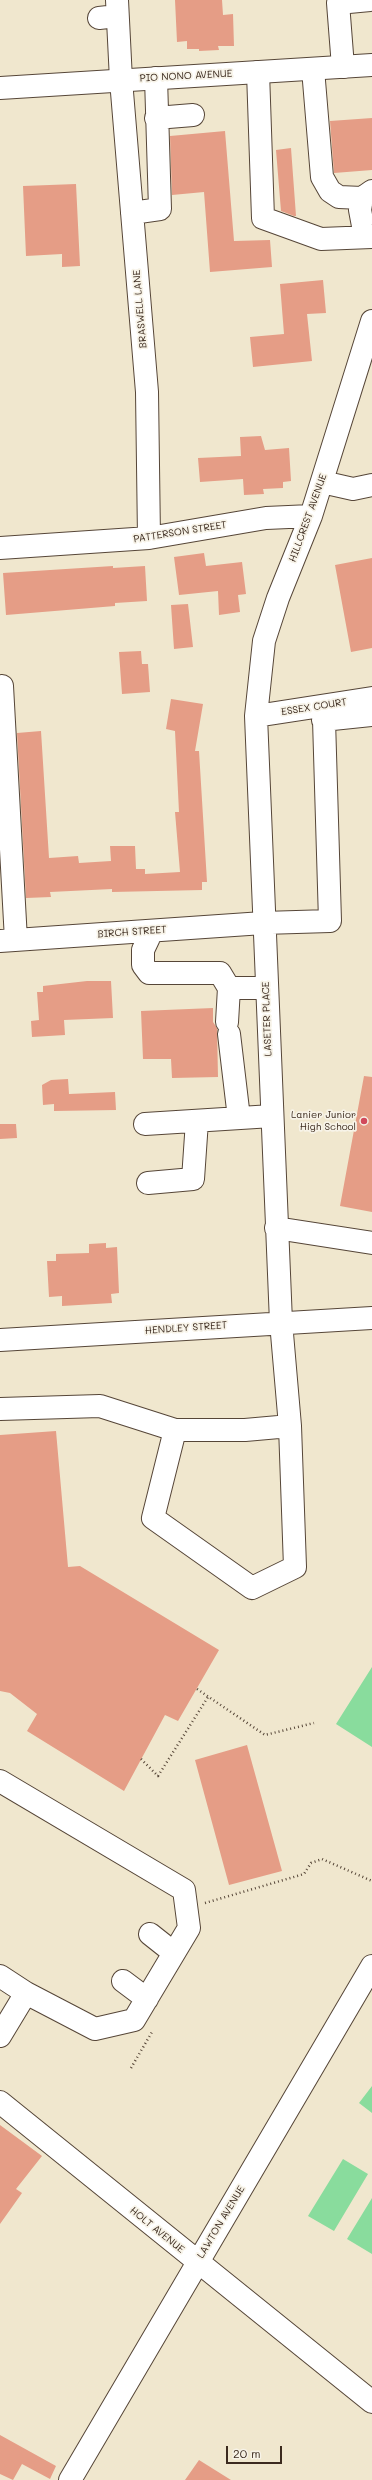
<!DOCTYPE html>
<style>
body{margin:0}
#map{position:relative;width:372px;height:2480px;overflow:hidden;background:#f0e7ce;font-family:Mali,sans-serif}
canvas{display:block}
.scale{position:absolute;left:226px;top:2446px;width:56px;height:18px;box-sizing:border-box;border:2px solid #3b2a1e;border-top:0;padding-left:5px;font-size:12px;line-height:14px;white-space:nowrap;color:#3b2a1e;-webkit-text-stroke:3px #f7f3e8;paint-order:stroke}
</style>
<div id="map">
<canvas width="372" height="2480"></canvas>
<div class="scale">20 m</div>
</div>
<script>
const c = document.querySelector('canvas').getContext('2d');
c.lineJoin = 'round';
function paint(path, color) {
  c.fillStyle = color;
  c.fill(path, 'evenodd');
}
function poly(rows) {
  const path = new Path2D();
  for (const r of rows) {
    path.moveTo(r[0], r[1]);
    for (let i = 2; i < r.length; i += 2) path.lineTo(r[i], r[i + 1]);
  }
  return path;
}
function stroke(path, color, width, dash) {
  c.strokeStyle = color;
  c.lineWidth = width;
  c.lineCap = dash ? 'butt' : 'round';
  c.setLineDash(dash || []);
  c.stroke(path);
}
function drawText(font, color, halo, rows, align = 'center') {
  c.font = font + ' Mali,sans-serif';
  c.lineWidth = 3.5;
  c.setLineDash([]);
  c.textBaseline = 'middle';
  c.strokeStyle = halo;
  c.fillStyle = color;
  for (const [text, x, y, turn = 0] of rows) {
    c.save();
    c.translate(x, y);
    c.rotate((+turn || 0) * Math.PI / 180);
    c.textAlign = isNaN(turn) ? turn : align;
    if (halo) c.strokeText(text, 0, 0);
    c.fillText(text, 0, 0);
    c.restore();
  }
}
paint(poly([
 [372,1667,372,1747,336,1724],
 [372,2086,372,2113,359,2103],
 [343,2159,368,2174,334,2231,308,2216],
 [372,2198,372,2254,347,2239]
]), '#89dc9d');
paint(poly([
 [175,0,222,0,223,15,233,14,234,46,218,46,219,50,199,51,199,49,187,49,187,41,177,42],
 [372,118,372,170,334,173,330,121],
 [225,131,234,241,270,240,272,267,210,272,204,192,172,195,170,136],
 [291,148,296,216,294,216,281,211,276,150],
 [76,184,80,266,62,267,62,254,26,256,23,186],
 [323,280,326,313,307,314,312,361,253,367,250,337,284,334,280,284],
 [261,436,265,450,289,448,291,481,283,482,283,488,263,489,264,494,244,495,243,479,200,482,198,458,241,456,240,437],
 [204,553,206,566,242,562,246,594,238,595,240,612,219,615,218,591,179,595,174,557],
 [372,558,372,648,351,652,335,565],
 [113,566,113,568,145,566,147,601,115,603,115,606,6,615,3,573],
 [188,604,193,647,174,649,171,605],
 [141,651,142,664,148,664,150,692,122,694,119,652],
 [171,699,203,704,195,751,199,751,207,882,202,882,202,890,112,892,112,889,50,892,51,897,26,898,17,733,41,731,49,858,78,856,79,863,111,861,110,846,135,846,136,869,145,869,145,874,180,872,175,812,179,812,175,731,166,729],
 [87,981,111,981,113,1018,64,1020,65,1035,32,1037,31,1021,39,1020,37,992,43,992,43,986],
 [213,1008,213,1022,217,1028,218,1077,172,1078,171,1059,143,1059,141,1011],
 [364,1076,372,1077,372,1212,340,1206],
 [68,1079,69,1094,115,1092,116,1110,54,1111,54,1104,43,1105,42,1085,51,1080],
 [0,1124,16,1124,17,1138,0,1139],
 [106,1243,106,1248,117,1247,119,1293,111,1294,112,1303,62,1306,62,1296,49,1297,47,1261,56,1261,56,1254,89,1253,89,1244],
 [56,1431,68,1567,80,1566,219,1650,178,1721,165,1715,124,1791,27,1731,37,1714,10,1693,0,1691,0,1435],
 [247,1745,282,1871,229,1885,195,1760],
 [0,2125,42,2156,16,2189,22,2193,0,2224],
 [0,2435,56,2466,50,2479,22,2464,13,2480,0,2474],
 [199,2460,231,2480,185,2480]
]), '#e59d86');
const minor = poly([
 [117,0,121,80,147,392,149,538],
 [99,18,117,16],
 [343,67,338,3,370,0],
 [313,69,322,177,330,191,339,197,362,198,372,191],
 [258,72,263,218,321,239,372,237],
 [156,118,193,115],
 [362,198,360,210,363,226,372,236],
 [132,213,160,209,156,78],
 [322,482,353,489,372,485],
 [0,548,149,538,266,518,311,516],
 [2,686,16,940],
 [256,716,372,698],
 [323,720,372,715],
 [152,931,143,950,143,965,149,973,220,973,229,988,227,1022],
 [0,941,263,923,330,921,324,720],
 [229,988,266,988],
 [229,1034,239,1118],
 [145,1124,272,1116],
 [148,1183,193,1179,197,1121],
 [276,1228,372,1243],
 [0,1340,372,1318],
 [0,1409,100,1406,175,1430,153,1518,252,1588,295,1567,290,1426,281,1322,256,716,264,641,278,598,311,516,372,321],
 [175,1430,245,1430,290,1426],
 [0,1781,184,1890,189,1928,134,2020,95,2029,26,1993,0,1976],
 [150,1934,174,1953],
 [123,1981,147,1999],
 [0,2036,26,1993],
 [0,2102,372,2402],
 [70,2480,372,1966]
]);
const major = poly([
 [0,88,372,65]
]);
stroke(minor, '#564638', 24);
stroke(major, '#564638', 24);
stroke(poly([
 [197,1689,265,1735,314,1723],
 [141,1759,158,1776,208,1697],
 [205,1903,304,1874,311,1863,322,1859,372,1881],
 [131,2068,152,2032]
]), '#564638', 2.5, [1, 3]);
stroke(minor, '#fff', 22);
stroke(major, '#fff', 22);
for (const [x, y, r, color] of [
 [364,1121,4,"#d1495b"]
]) {
  const dot = new Path2D();
  dot.arc(x, y, r, 0, 2 * Math.PI);
  c.fillStyle = color;
  c.fill(dot);
  stroke(dot, '#f7f3e8', 1.5);
}
drawText('10px', '#3b2a1e', '#f7f3e8', [
 ["PIO NONO AVENUE",186,76,-3],
 ["BRASWELL LANE",140,309,-95],
 ["HILLCREST AVENUE",308,518,-70],
 ["PATTERSON STREET",180,532,-9],
 ["ESSEX COURT",314,707,-9],
 ["BIRCH STREET",132,932,-4],
 ["LASETER PLACE",267,1019,-92],
 ["HENDLEY STREET",186,1328,-4],
 ["LAWTON AVENUE",221,2222,-59],
 ["HOLT AVENUE",157,2230,39]
]);
drawText('10px', '#3b2a1e', '#f7f3e8', [
 ["Lanier Junior",356,1115],
 ["High School",356,1127]
], 'right');
</script>
